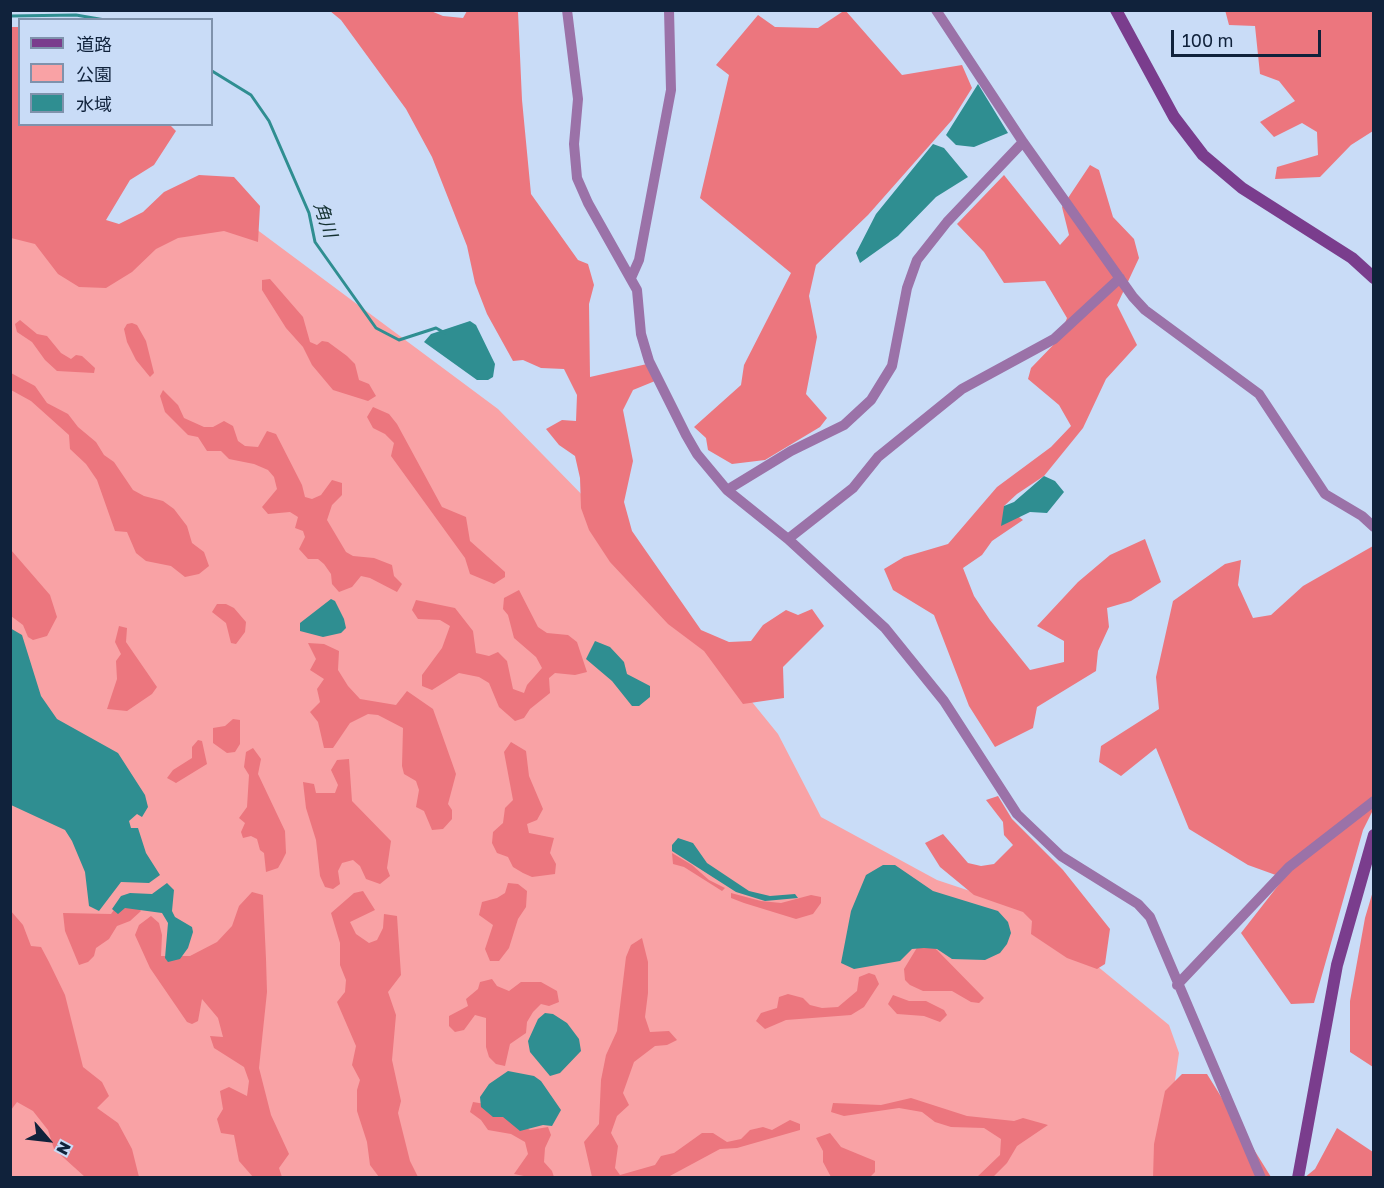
<!DOCTYPE html>
<meta charset="utf-8">
<style>
body{margin:0}
#map{position:relative;width:1384px;height:1188px;overflow:hidden;background:#c9dcf7;font-family:"Golos Text","Noto Sans JP",sans-serif}
canvas{display:block}
.frame{position:absolute;inset:0;border:12px solid #10223b;pointer-events:none}
.legend{position:absolute;left:18px;top:18px;width:195px;height:108px;box-sizing:border-box;background:#c9dcf7;border:2px solid #7f92ac;margin:0;padding:8px 10px;list-style:none;font-size:18px;color:#10223b}
.legend li{display:flex;align-items:center;gap:12px;height:30px}
.legend b{width:30px;border:2px solid #7f92ac}
.north{position:absolute;left:18px;top:1110px;width:60px;height:60px;-webkit-text-stroke:4px #c9dcf7;paint-order:stroke;rotate:118deg;font-size:16px;font-weight:700;line-height:24px;text-align:center;color:#10223b}
.north::after{content:'';display:block;margin:auto;width:21px;height:27px;background:#10223b;clip-path:polygon(50% 0,100% 100%,50% 72%,0 100%)}
.scale{position:absolute;left:1171px;top:30px;width:150px;height:27px;box-sizing:border-box;border:3px solid #10223b;border-top:0;padding-left:8px;font-size:18px;line-height:21px;white-space:nowrap;color:#10223b;-webkit-text-stroke:4px #c9dcf7;paint-order:stroke}
</style>
<div id="map">
<canvas width="1384" height="1188"></canvas>
<div class="frame"></div>
<ul class="legend">
<li><b style="height:8px;background:#7a3d8d"></b>道路</li>
<li><b style="height:16px;background:#f9a2a5"></b>公園</li>
<li><b style="height:16px;background:#2f8e91"></b>水域</li>
</ul>
<div class="north">N</div>
<div class="scale">100 m</div>
</div>
<script>
const c = document.querySelector('canvas').getContext('2d');
c.lineJoin = 'round';
function paint(path, color) {
  c.fillStyle = color;
  c.fill(path, 'evenodd');
}
function poly(rows) {
  const path = new Path2D();
  for (const r of rows) {
    path.moveTo(r[0], r[1]);
    for (let i = 2; i < r.length; i += 2) path.lineTo(r[i], r[i + 1]);
  }
  return path;
}
function stroke(path, color, width, dash) {
  c.strokeStyle = color;
  c.lineWidth = width;
  c.lineCap = dash ? 'butt' : 'round';
  c.setLineDash(dash || []);
  c.stroke(path);
}
function drawText(font, color, halo, rows, align = 'center') {
  c.font = font + ' "Golos Text","Noto Sans JP",sans-serif';
  c.lineWidth = 5;
  c.setLineDash([]);
  c.textBaseline = 'middle';
  c.strokeStyle = halo;
  c.fillStyle = color;
  for (const [text, x, y, turn = 0] of rows) {
    c.save();
    c.translate(x, y);
    c.rotate((+turn || 0) * Math.PI / 180);
    c.textAlign = isNaN(turn) ? turn : align;
    if (halo) c.strokeText(text, 0, 0);
    c.fillText(text, 0, 0);
    c.restore();
  }
}
paint(poly([
 [10,219,90,242,248,223,498,409,593,506,778,734,821,817,937,880,1030,911,1169,1025,1179,1053,1161,1177,11,1177]
]), '#f9a2a5');
paint(poly([
 [508,10,518,12,522,100,531,194,578,260,588,264,594,285,589,304,590,377,647,364,655,381,633,390,623,410,633,461,624,502,632,531,701,630,729,642,751,641,763,625,786,610,798,615,812,609,824,626,783,667,784,698,743,704,704,651,668,624,610,562,589,530,581,508,580,478,575,456,559,445,546,429,562,420,576,421,577,395,564,369,541,368,523,360,513,361,487,314,475,283,467,246,432,157,406,109,341,20,330,11,431,11,443,16,463,18,467,11],
 [845,10,902,75,962,65,972,88,952,120,868,215,816,265,809,296,817,337,806,394,827,418,820,427,765,460,732,464,708,450,706,438,694,427,741,385,744,365,791,273,700,198,729,75,716,65,758,15,775,27,818,28],
 [1225,10,1373,11,1373,131,1351,145,1320,177,1275,179,1277,167,1318,155,1317,132,1302,123,1274,137,1260,122,1295,101,1279,81,1260,74,1255,26,1229,25],
 [11,27,19,27,20,124,169,124,176,131,154,165,130,180,106,220,119,224,143,212,164,192,199,175,234,177,260,206,258,242,224,231,178,238,156,249,132,272,106,288,79,287,58,274,35,244,11,238],
 [1090,165,1099,170,1113,217,1134,239,1139,258,1117,305,1137,345,1106,379,1083,428,1044,476,1017,494,1004,506,1023,520,992,541,982,555,963,568,974,596,990,620,1030,670,1064,662,1064,641,1037,626,1078,582,1110,555,1145,539,1161,582,1131,601,1107,608,1109,627,1098,651,1096,671,1037,707,1033,728,995,747,969,706,934,615,893,590,884,569,904,557,948,544,997,487,1051,447,1071,426,1059,405,1028,379,1031,368,1059,339,1067,318,1045,281,1004,283,984,252,957,224,1004,175,1060,245,1069,235,1062,207],
 [270,279,303,317,310,342,317,345,322,341,328,342,347,356,355,364,359,380,369,384,376,396,368,401,333,390,312,365,303,347,286,328,262,290,262,280],
 [20,320,37,334,47,336,61,353,71,359,76,355,82,356,95,368,94,373,57,371,45,360,32,342,17,332,15,324],
 [132,323,137,325,146,341,154,373,150,377,136,360,127,342,124,329,127,324],
 [11,373,35,386,47,403,68,414,78,427,96,442,104,455,114,462,133,490,144,496,163,501,174,509,187,526,192,543,204,552,209,566,199,574,185,577,171,566,146,561,136,553,127,532,115,531,97,480,86,464,70,449,69,435,31,401,11,390],
 [163,390,178,405,184,418,204,427,213,427,224,421,233,426,238,441,245,446,258,447,267,431,276,434,302,485,305,497,312,499,321,495,332,480,342,483,342,495,332,505,327,520,346,552,353,556,374,558,392,565,394,576,402,584,397,592,370,578,361,576,352,587,339,592,332,584,331,574,324,564,318,559,308,559,299,549,305,537,303,531,295,528,298,517,290,512,268,514,262,507,277,489,274,477,268,470,254,464,229,459,221,451,207,451,198,437,188,435,165,412,160,396],
 [373,407,389,414,397,424,442,507,466,517,470,541,505,572,505,577,494,584,470,574,465,558,449,536,391,456,394,443,385,434,373,428,367,417],
 [1373,546,1373,810,1363,830,1314,1003,1291,1004,1241,933,1284,878,1248,865,1189,829,1156,748,1121,776,1099,762,1101,746,1159,709,1156,677,1173,601,1225,564,1241,560,1238,585,1253,618,1271,615,1303,586],
 [11,550,50,595,57,617,47,636,33,640,28,637,23,625,11,616],
 [519,590,538,627,547,633,568,635,577,642,587,672,575,675,555,673,549,678,550,693,530,709,524,718,515,721,499,707,489,683,479,677,459,673,432,690,422,686,422,675,442,648,450,626,440,620,418,619,412,610,416,600,455,608,473,631,476,653,489,656,498,652,507,661,513,689,524,693,527,685,542,668,536,657,514,638,508,615,503,609,504,598],
 [217,604,226,604,234,608,246,622,245,632,236,644,231,643,226,623,212,612],
 [119,626,127,628,126,642,157,687,152,694,127,711,107,709,117,679,116,661,121,654,115,642],
 [308,643,324,644,339,651,338,670,348,686,360,699,396,705,407,691,433,709,456,774,448,804,452,810,452,819,443,829,432,830,424,811,416,807,419,790,416,781,404,774,402,766,403,728,378,715,368,714,350,723,333,748,324,748,318,722,310,712,320,702,317,689,324,679,310,670,316,659],
 [233,719,240,720,240,744,235,752,227,753,213,743,213,728,225,726],
 [198,740,202,741,207,764,176,783,167,778,173,770,192,758,192,747],
 [511,742,526,751,529,776,543,809,537,820,527,824,529,833,554,838,550,853,556,864,555,874,532,877,523,873,513,867,508,857,497,853,492,843,493,832,503,823,505,808,513,800,504,752],
 [253,748,261,759,258,774,285,831,286,853,282,861,278,868,266,872,264,853,260,850,257,839,251,836,243,838,241,832,245,823,239,818,247,807,249,775,244,767,246,752],
 [349,759,352,801,391,841,387,868,390,876,380,884,366,879,360,866,353,860,342,863,338,871,340,884,333,889,325,887,320,876,316,840,306,808,303,782,314,784,316,793,335,793,338,785,331,770,337,760],
 [998,796,1012,819,1063,870,1110,929,1105,964,1097,969,1067,958,1031,934,1032,921,1023,912,974,895,940,867,925,843,943,834,968,863,981,866,994,864,1013,845,1004,835,1003,822,986,800],
 [672,853,692,865,709,880,725,888,722,891,684,867,673,864],
 [508,883,518,884,527,891,526,907,518,919,509,948,499,961,490,961,485,949,493,925,479,915,482,902,497,898,505,893],
 [363,891,375,910,350,922,356,934,369,943,377,940,383,928,384,914,397,916,401,975,388,992,396,1015,392,1060,401,1101,398,1113,410,1161,418,1177,379,1177,370,1165,367,1142,357,1111,357,1090,360,1080,352,1065,356,1046,337,1002,345,992,346,980,340,965,340,943,331,913,354,893],
 [1373,891,1373,1067,1350,1052,1350,1001,1365,918],
 [252,892,263,895,266,959,267,992,259,1068,271,1115,289,1154,279,1168,282,1177,253,1177,239,1161,234,1135,221,1133,217,1119,223,1109,220,1091,229,1087,247,1096,249,1081,244,1067,214,1048,210,1036,223,1037,218,1018,202,999,198,1021,192,1024,187,1022,150,968,135,935,139,925,151,916,159,923,162,935,161,956,190,956,217,942,232,926,239,906],
 [731,893,761,901,781,903,811,895,821,897,821,903,813,914,796,919,744,903,731,898],
 [119,903,136,905,141,911,130,921,117,926,109,939,96,948,94,956,88,962,79,965,65,931,63,913,111,914],
 [10,910,23,925,31,946,41,947,49,962,65,995,83,1067,102,1082,109,1096,97,1108,118,1123,132,1149,139,1177,85,1177,54,1149,48,1130,33,1111,17,1102,11,1110],
 [642,938,648,962,648,993,645,1017,650,1032,669,1031,677,1040,667,1045,655,1046,634,1062,623,1093,629,1105,617,1116,611,1133,618,1146,615,1168,620,1175,655,1165,661,1156,674,1153,702,1133,713,1133,727,1142,741,1139,750,1130,763,1127,772,1130,790,1120,800,1124,800,1130,737,1148,720,1149,668,1177,592,1177,584,1142,599,1124,601,1080,606,1055,617,1031,626,957,631,945],
 [918,946,934,947,984,998,979,1003,971,1002,952,991,923,991,910,985,905,980,904,969],
 [869,973,875,975,879,984,864,1007,851,1015,786,1020,765,1029,756,1021,761,1013,777,1008,779,997,788,994,803,998,810,1005,822,1008,838,1007,857,991,859,977],
 [492,979,497,986,509,991,521,982,541,982,557,991,559,1002,549,1006,541,1004,533,1012,527,1022,526,1033,510,1044,505,1066,496,1064,489,1057,486,1047,486,1018,475,1015,464,1030,455,1032,449,1026,449,1016,468,1006,466,999,478,989,480,982],
 [893,995,909,1001,926,1001,944,1010,947,1015,940,1022,924,1016,897,1014,888,1004],
 [1182,1074,1207,1074,1271,1177,1153,1178,1154,1144,1165,1091],
 [911,1098,967,1116,1014,1121,1023,1118,1048,1125,1017,1146,1007,1163,993,1177,977,1177,1000,1155,1001,1139,984,1128,951,1127,935,1122,922,1112,899,1108,844,1116,831,1112,833,1103,881,1105],
 [473,1102,485,1104,530,1130,548,1127,551,1135,545,1148,544,1162,552,1171,554,1177,529,1177,514,1174,528,1154,525,1142,511,1134,488,1130,481,1120,470,1112],
 [1337,1128,1373,1152,1373,1177,1304,1178,1315,1169],
 [830,1133,841,1147,875,1161,875,1172,870,1177,831,1177,823,1162,823,1151,816,1138]
]), '#ec767e');
paint(poly([
 [978,84,1008,133,974,147,956,145,946,135],
 [933,144,944,148,968,177,936,197,898,236,860,263,856,253,876,214],
 [470,321,476,325,495,364,493,377,488,380,477,380,424,342,431,334],
 [1044,476,1055,481,1064,492,1047,513,1030,512,1001,526,1004,506,1014,502],
 [331,599,335,601,344,619,346,628,341,633,323,637,300,631,300,623],
 [10,628,22,635,41,696,57,719,118,753,145,795,148,807,142,817,137,814,129,821,131,828,138,828,146,853,160,875,149,883,121,882,99,911,89,906,85,872,72,841,65,830,11,805],
 [595,641,610,647,624,662,627,674,650,686,650,697,639,706,632,706,612,681,586,659],
 [678,838,693,843,707,863,749,891,770,896,795,894,798,898,765,901,736,892,672,851,672,845],
 [883,865,895,865,933,891,998,911,1008,922,1011,933,1007,944,1000,953,985,960,952,959,937,949,924,948,912,949,900,961,854,969,841,963,851,911,866,875],
 [167,883,174,890,172,911,175,917,192,927,193,932,188,948,180,959,168,962,165,958,168,923,162,913,125,908,118,914,112,909,121,896,130,893,152,894],
 [545,1013,553,1014,567,1023,579,1039,581,1051,560,1073,550,1076,530,1052,528,1041,538,1019],
 [508,1071,534,1076,541,1081,561,1110,552,1126,543,1125,520,1131,503,1117,493,1117,481,1107,480,1097,489,1084]
]), '#2f8e91');
stroke(poly([
 [10,16,76,15,105,20],
 [212,71,251,95,269,121,309,213,315,242,376,328,399,340,436,328,445,333]
]), '#2f8e91', 3);
stroke(poly([
 [567,10,578,99,574,144,577,178,588,203,637,290,641,334,649,361,686,435,697,454,727,490,788,539,885,628,944,701,1017,814,1061,856,1138,904,1150,917,1261,1178],
 [936,10,1023,142,1133,297,1145,310,1259,394,1325,494,1362,516,1374,527],
 [631,278,639,260,671,90,669,10],
 [727,490,791,451,844,425,871,400,892,366,907,288,917,260,947,222,1023,142],
 [788,539,853,488,878,457,962,389,1054,339,1120,278],
 [1177,985,1289,867,1374,801]
]), '#9b72a8', 10);
stroke(poly([
 [1116,10,1174,117,1203,155,1242,188,1352,258,1374,278],
 [1298,1178,1337,965,1374,835]
]), '#7a3d8d', 12);
drawText('italic 18px', '#133030', '#c9dcf7', [
 ["角川",325,220,71]
]);
</script>
